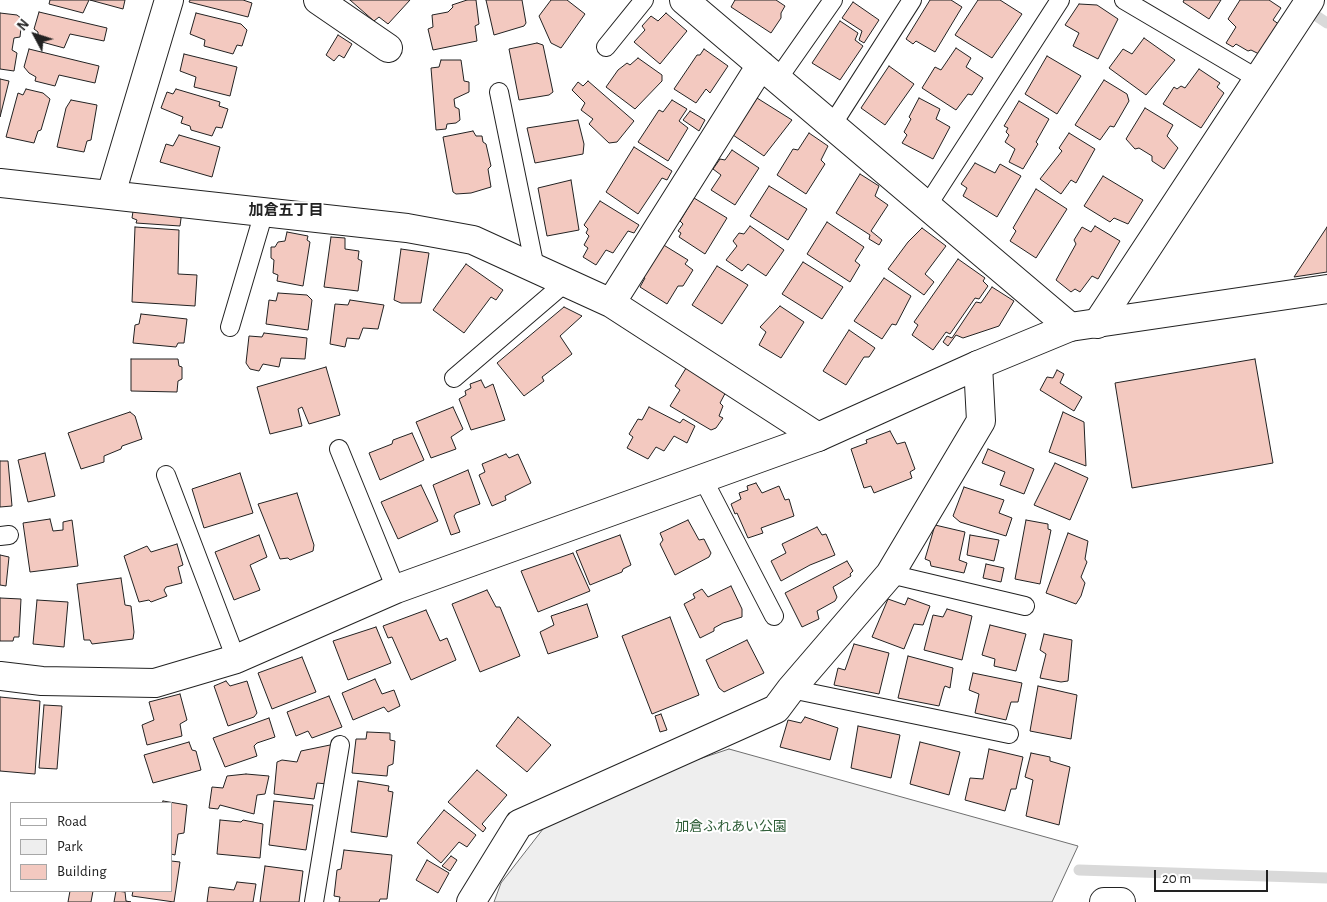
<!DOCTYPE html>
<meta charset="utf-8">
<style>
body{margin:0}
#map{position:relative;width:1327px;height:902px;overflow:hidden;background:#fff;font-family:"Alegreya Sans",sans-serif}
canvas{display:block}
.legend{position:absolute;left:10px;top:802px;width:162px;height:90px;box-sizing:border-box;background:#fff;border:1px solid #a7a7a7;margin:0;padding:6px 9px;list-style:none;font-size:15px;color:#222}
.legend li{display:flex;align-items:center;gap:10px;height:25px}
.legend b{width:25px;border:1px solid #a7a7a7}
.north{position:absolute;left:10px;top:10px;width:50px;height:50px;-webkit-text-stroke:4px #fff;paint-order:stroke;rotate:310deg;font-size:14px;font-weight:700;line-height:20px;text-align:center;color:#222}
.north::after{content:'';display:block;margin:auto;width:18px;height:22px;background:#222;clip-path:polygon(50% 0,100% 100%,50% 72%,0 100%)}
.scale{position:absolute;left:1154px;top:870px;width:114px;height:22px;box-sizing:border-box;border:2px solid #222;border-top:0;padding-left:6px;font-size:15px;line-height:18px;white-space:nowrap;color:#222;-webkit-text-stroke:4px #fff;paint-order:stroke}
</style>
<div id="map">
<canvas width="1327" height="902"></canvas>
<ul class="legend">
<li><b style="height:6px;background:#fff"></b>Road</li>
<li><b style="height:14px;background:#eee"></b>Park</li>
<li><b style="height:14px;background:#f3c9c0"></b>Building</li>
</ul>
<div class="north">N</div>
<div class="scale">20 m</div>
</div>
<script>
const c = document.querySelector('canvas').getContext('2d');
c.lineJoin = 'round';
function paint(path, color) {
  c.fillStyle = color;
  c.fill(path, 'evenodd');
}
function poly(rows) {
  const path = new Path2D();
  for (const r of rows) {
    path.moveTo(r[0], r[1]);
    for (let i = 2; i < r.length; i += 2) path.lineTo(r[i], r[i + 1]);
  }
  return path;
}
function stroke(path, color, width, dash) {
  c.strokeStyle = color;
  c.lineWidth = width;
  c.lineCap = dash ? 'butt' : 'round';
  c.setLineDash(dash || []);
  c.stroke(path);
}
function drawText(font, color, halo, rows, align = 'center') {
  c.font = font + ' "Alegreya Sans","Noto Sans JP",sans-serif';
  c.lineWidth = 4;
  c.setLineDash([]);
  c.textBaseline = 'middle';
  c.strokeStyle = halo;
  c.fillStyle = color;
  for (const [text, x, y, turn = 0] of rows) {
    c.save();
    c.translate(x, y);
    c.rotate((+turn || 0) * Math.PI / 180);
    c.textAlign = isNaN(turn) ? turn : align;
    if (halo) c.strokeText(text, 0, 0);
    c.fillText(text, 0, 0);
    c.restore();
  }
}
const green = poly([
 [729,749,1078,846,1052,902,494,902,501,883,550,820,639,779,729,749]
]);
paint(green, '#eee');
stroke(green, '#6f6f6f', 1);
stroke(poly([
 [1303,7,1327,23],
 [1079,870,1327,878]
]), '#d9d9d9', 11);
const building = poly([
 [50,0,89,0,83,13,49,4,50,0],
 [90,0,125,0,123,9,90,0],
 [190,0,243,0,252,3,248,17,189,2,190,0],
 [350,0,410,0,388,24,379,17,374,21,350,0],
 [467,0,476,0,479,24,475,26,477,41,433,50,428,29,433,27,432,15,448,12,453,7,452,5,467,0],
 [486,0,522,0,526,23,524,26,494,35,486,0],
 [551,0,567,0,585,14,561,48,551,43,539,16,551,0],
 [735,0,776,0,785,6,781,13,781,18,771,33,731,7,735,0],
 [930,0,951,0,962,7,935,52,916,41,913,44,906,39,930,0],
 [978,0,1000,0,1022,14,992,58,955,35,978,0],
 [1184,0,1221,0,1209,19,1183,2,1184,0],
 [1240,0,1269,0,1281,8,1273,20,1280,25,1261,55,1251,50,1248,51,1236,44,1233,47,1226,43,1236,27,1228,19,1240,0],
 [853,2,879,20,864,43,859,40,862,31,842,18,853,2],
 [1079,4,1097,5,1118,19,1098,59,1073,46,1079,33,1065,25,1079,4],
 [39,12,107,28,104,41,70,34,64,48,42,42,42,37,38,36,38,32,34,29,39,12],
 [0,13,17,15,22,19,20,37,14,38,12,50,17,53,14,71,0,69,0,13],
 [196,13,241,24,247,30,242,46,237,45,233,54,204,46,205,40,190,34,196,13],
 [666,13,687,31,660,64,634,42,645,30,642,26,651,16,658,21,666,13],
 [840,21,858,33,855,40,863,46,840,80,812,63,840,21],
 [338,35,352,44,344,58,339,55,334,61,326,55,338,35],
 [1144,38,1175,60,1146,95,1109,68,1123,49,1132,54,1144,38],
 [537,43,543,45,553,92,549,95,519,100,509,49,537,43],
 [956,48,971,58,966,67,983,78,972,95,968,94,956,110,922,88,935,67,941,70,956,48],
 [29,49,99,66,95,83,59,75,55,86,35,81,36,77,29,73,24,67,29,49],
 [704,49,728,66,710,93,706,89,696,103,674,89,697,55,700,55,704,49],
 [184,54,237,67,230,96,194,87,196,77,180,71,184,54],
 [1047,56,1081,76,1057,114,1025,94,1047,56],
 [638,58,662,75,662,81,635,109,606,87,618,70,627,63,630,65,638,58],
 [441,60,461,60,464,81,469,82,469,92,454,99,455,107,459,109,460,120,456,123,447,124,446,129,436,130,431,68,439,67,441,60],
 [889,66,914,84,885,125,861,108,889,66],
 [1199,69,1220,83,1217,87,1224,93,1201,128,1163,104,1174,87,1177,89,1181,86,1185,88,1199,69],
 [0,79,9,81,0,117,0,79],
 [1104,80,1127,94,1129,101,1114,127,1110,126,1100,140,1075,125,1104,80],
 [588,81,634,121,617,142,609,143,589,124,593,119,581,110,585,103,572,90,578,82,583,86,588,81],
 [26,89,43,93,50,99,41,130,38,131,34,143,6,137,18,93,23,95,26,89],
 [176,89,220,102,219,106,228,109,222,128,216,127,212,136,191,130,190,126,181,123,183,117,161,108,167,92,173,94,176,89],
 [757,98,792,120,764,156,733,135,757,98],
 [919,98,940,109,936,119,950,127,933,159,902,143,907,135,904,132,911,119,909,117,919,98],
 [71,100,97,105,91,140,87,141,84,152,57,147,66,108,71,100],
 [672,100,687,109,679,121,688,128,668,161,638,142,659,110,663,112,672,100],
 [1019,101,1049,119,1036,142,1038,144,1023,169,1009,162,1015,149,1005,142,1009,135,1006,132,1008,128,1004,126,1019,101],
 [1145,108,1173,125,1167,136,1178,148,1164,169,1152,161,1152,156,1139,148,1135,149,1126,139,1145,108],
 [690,111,705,120,699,131,683,120,690,111],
 [578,120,584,144,583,154,535,163,527,128,578,120],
 [473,131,476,136,482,136,483,142,486,144,491,166,488,169,491,187,471,193,456,194,453,192,443,137,473,131],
 [809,133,828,146,821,160,825,164,806,194,777,175,793,149,798,150,809,133],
 [1069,133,1095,149,1076,183,1071,180,1061,194,1040,179,1062,151,1059,148,1069,133],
 [179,135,220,147,212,177,160,162,166,144,173,146,179,135],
 [634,147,672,171,667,180,662,178,638,214,606,192,634,147],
 [732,150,759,168,735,205,711,190,721,175,713,169,720,159,725,160,732,150],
 [975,163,995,173,1000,164,1021,176,997,217,963,196,967,188,961,184,975,163],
 [860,174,879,186,875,196,888,205,871,231,882,240,879,245,869,239,870,235,836,213,860,174],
 [1103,176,1143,200,1128,224,1114,218,1110,222,1084,206,1103,176],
 [571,180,579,230,547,236,538,188,571,180],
 [769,186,807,209,788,240,750,216,769,186],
 [1036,189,1067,209,1036,258,1010,241,1016,231,1013,228,1036,189],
 [694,198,727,218,705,254,679,237,681,233,678,231,683,224,680,221,694,198],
 [600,201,639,225,634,233,628,231,613,253,606,250,596,265,583,257,588,248,584,245,589,236,586,233,588,229,584,225,600,201],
 [134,205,182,211,180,226,136,223,137,220,132,218,134,205],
 [827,222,864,247,855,261,860,265,850,282,807,254,827,222],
 [750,226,784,250,766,276,748,264,742,271,726,260,737,246,733,241,739,233,744,234,750,226],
 [1095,226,1120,241,1098,279,1092,276,1080,292,1075,289,1071,292,1056,280,1076,244,1074,240,1082,227,1091,232,1095,226],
 [135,227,179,230,178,274,197,275,195,306,132,302,135,227],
 [1327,227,1327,272,1294,277,1327,227],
 [922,228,946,246,925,274,934,282,924,295,888,269,908,242,922,228],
 [287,232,308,236,307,240,310,242,303,286,277,281,278,275,273,273,274,260,271,258,271,247,275,247,278,242,285,241,287,232],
 [331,237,345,238,345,249,359,251,358,259,362,261,358,291,324,287,331,237],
 [662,244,688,260,685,264,693,270,683,286,678,286,667,304,640,287,645,278,642,275,662,244],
 [401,249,429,253,421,303,401,303,394,300,401,249],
 [958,259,985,278,983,281,988,286,979,299,975,298,950,334,946,332,933,350,912,335,918,325,914,322,958,259],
 [803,262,843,287,822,319,782,294,803,262],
 [466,264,503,290,496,300,491,297,464,333,433,310,466,264],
 [717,266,748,285,722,324,692,305,717,266],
 [884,278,911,296,896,325,892,324,882,339,854,321,884,278],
 [992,287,1014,301,999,326,963,338,956,335,948,346,943,342,947,336,952,338,976,302,981,303,992,287],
 [278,293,307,295,312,300,308,330,266,324,269,300,276,301,278,293],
 [350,300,384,305,378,329,363,328,359,339,347,338,345,347,330,344,335,304,348,305,350,300],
 [780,306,804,322,781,358,759,345,766,332,760,327,780,306],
 [564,307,582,316,560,336,572,354,542,377,544,381,524,396,497,363,564,307],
 [141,314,187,319,184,343,178,343,176,347,133,343,135,325,139,324,141,314],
 [849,330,875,348,869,357,864,357,846,385,823,371,849,330],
 [264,333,307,338,305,359,281,358,279,367,263,364,259,371,250,369,246,363,249,336,262,337,264,333],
 [131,359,178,359,179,366,182,367,182,379,178,381,177,392,131,391,131,359],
 [1255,359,1273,463,1132,488,1115,383,1255,359],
 [688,365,729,386,720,403,723,406,719,416,723,418,716,428,711,430,670,406,680,390,675,386,688,365],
 [326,367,340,415,309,424,302,407,298,409,302,426,270,434,257,387,326,367],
 [1057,370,1064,374,1060,383,1082,397,1074,411,1040,390,1047,377,1053,378,1057,370],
 [481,380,485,388,493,384,505,420,471,430,459,399,466,395,465,391,471,388,470,384,481,380],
 [453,407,463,429,451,437,456,449,431,458,416,422,453,407],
 [649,407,680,423,683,419,695,426,687,443,674,436,664,451,656,447,648,459,627,448,633,437,629,434,638,419,642,420,649,407],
 [130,412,135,416,142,439,122,446,121,449,104,456,104,462,81,469,68,433,130,412],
 [1063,412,1084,422,1086,466,1049,452,1063,412],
 [890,431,897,444,905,442,915,469,910,472,912,478,874,493,871,486,864,488,851,449,867,443,866,440,890,431],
 [412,433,424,460,380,480,369,453,392,444,393,440,412,433],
 [988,449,1034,469,1024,494,1000,485,1005,472,982,463,988,449],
 [45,453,55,496,28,502,18,460,45,453],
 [506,454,509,458,518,454,531,483,505,496,506,500,492,506,479,475,485,472,482,464,506,454],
 [0,461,8,461,12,506,0,507,0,461],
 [1055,463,1088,478,1070,520,1034,505,1055,463],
 [468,470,480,504,456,513,454,516,460,532,451,535,433,485,468,470],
 [240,473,253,513,204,528,192,489,240,473],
 [756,483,762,493,779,486,785,500,789,499,794,516,761,528,763,533,748,538,737,513,735,514,731,504,741,499,739,493,748,490,747,486,756,483],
 [421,485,438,521,398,539,381,502,421,485],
 [964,487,1004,500,999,513,1012,518,1006,536,960,522,953,516,964,487],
 [297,493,314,545,313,551,290,560,288,558,280,559,258,504,297,493],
 [50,519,53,531,63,530,63,522,72,520,78,566,30,572,23,523,50,519],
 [688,520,699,540,704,539,711,553,709,557,675,575,660,544,663,540,660,533,688,520],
 [1026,520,1048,524,1048,529,1051,530,1040,584,1015,579,1026,520],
 [935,525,965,532,959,560,967,563,964,573,931,566,930,561,925,559,935,525],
 [817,527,822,535,826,534,835,555,810,565,781,581,771,561,786,553,782,544,817,527],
 [1068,533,1088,541,1085,559,1087,562,1081,577,1085,583,1081,596,1076,604,1046,593,1068,533],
 [259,535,267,557,250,565,260,590,234,600,215,552,259,535],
 [620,535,631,565,623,569,622,572,590,585,576,551,620,535],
 [970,535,999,540,994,561,967,555,970,535],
 [177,544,183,565,178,567,182,583,166,587,164,590,167,596,151,602,149,600,139,602,124,556,147,546,151,552,177,544],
 [573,553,590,591,538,612,521,571,573,553],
 [0,555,9,557,6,586,0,585,0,555],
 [847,561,853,571,850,574,851,576,833,587,837,597,835,601,817,611,819,619,802,627,785,593,847,561],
 [986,564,1004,568,1001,582,983,578,986,564],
 [121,578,125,605,131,606,134,632,133,639,92,644,90,640,84,640,77,584,121,578],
 [731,586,742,609,742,617,723,623,714,628,714,631,700,638,684,604,695,598,693,594,702,589,708,597,731,586],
 [487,590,496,607,500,607,520,656,480,672,452,604,487,590],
 [0,598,21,599,19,637,14,637,13,641,0,641,0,598],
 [908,598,930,606,923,625,914,624,904,649,872,637,888,599,905,605,908,598],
 [37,600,68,602,64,647,33,644,37,600],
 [587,604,598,637,548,654,540,632,554,625,551,616,587,604],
 [947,609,972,616,962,660,924,650,933,615,943,617,947,609],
 [426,610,440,641,447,638,456,660,411,680,392,637,388,638,383,626,426,610],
 [670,617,699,695,652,714,622,636,670,617],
 [990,625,1026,634,1016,671,994,666,995,659,982,655,990,625],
 [376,627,391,663,348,680,333,641,376,627],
 [1044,634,1072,640,1068,681,1061,682,1040,678,1046,654,1040,650,1044,634],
 [747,640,764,673,724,692,719,688,706,660,747,640],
 [854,644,889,653,879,694,834,685,838,668,845,670,854,644],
 [908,656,953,668,950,688,945,686,944,688,939,706,898,698,908,656],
 [302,657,316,692,272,709,258,673,302,657],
 [973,673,1022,683,1018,702,1011,702,1006,720,975,713,979,694,969,690,973,673],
 [375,679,382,694,394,690,400,706,388,712,384,707,353,720,342,693,375,679],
 [226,681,230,686,247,681,257,713,254,717,228,726,214,686,226,681],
 [1038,686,1077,695,1071,739,1030,731,1038,686],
 [180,694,187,720,180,724,182,736,147,745,142,725,154,720,149,702,180,694],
 [329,696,342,727,312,738,308,731,296,736,287,712,329,696],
 [0,697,40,701,35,774,0,771,0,697],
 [44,705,62,706,57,769,39,768,44,705],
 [661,714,667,730,660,732,655,716,661,714],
 [518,717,551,745,527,772,496,746,518,717],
 [805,717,838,728,830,760,780,747,788,720,801,723,805,717],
 [269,718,275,737,257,743,254,746,257,756,225,767,213,738,269,718],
 [858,726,900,735,891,778,851,768,858,726],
 [367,732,390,733,390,740,395,741,393,764,388,766,387,776,352,773,356,739,366,739,367,732],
 [189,742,192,750,196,751,201,770,153,783,144,755,189,742],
 [920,742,960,752,949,795,910,784,920,742],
 [335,744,327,784,317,783,314,799,274,794,277,762,282,760,297,762,301,751,335,744],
 [989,749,1023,757,1016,789,1011,789,1005,811,965,800,970,778,983,779,989,749],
 [1031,753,1050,757,1050,761,1070,767,1059,825,1026,816,1033,780,1025,777,1031,753],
 [477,770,507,795,482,824,486,828,483,832,448,802,477,770],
 [246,774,269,776,265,794,257,795,254,814,220,805,218,809,209,808,212,787,223,788,227,776,246,774],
 [358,781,389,786,388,791,393,792,387,837,351,832,358,781],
 [163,801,187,805,184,833,178,834,175,855,171,854,171,803,162,803,163,801],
 [274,801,313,805,306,850,269,845,274,801],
 [444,810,476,835,467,847,459,842,441,863,417,843,444,810],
 [220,820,241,822,243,820,263,824,260,858,217,854,220,820],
 [344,850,392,855,387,899,380,899,379,902,339,902,340,897,334,896,337,870,341,869,344,850],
 [451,856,457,860,450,871,442,866,451,856],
 [427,860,449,873,438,893,416,880,427,860],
 [171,861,180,862,174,902,132,896,133,891,171,891,171,861],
 [265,866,303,871,299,902,260,902,265,866],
 [237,882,256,884,253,902,207,902,209,887,234,890,237,882],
 [70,891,93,891,91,902,68,902,70,891],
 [116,891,125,892,126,901,131,902,114,902,116,891]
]);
paint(building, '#f3c9c0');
stroke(building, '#222', 1);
const service = poly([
 [1124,0,1258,79],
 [606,47,644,0],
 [777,80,833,0],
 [499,92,535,268],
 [832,125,912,0],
 [927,206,1060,0],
 [230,327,264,212],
 [454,378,566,282],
 [339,449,396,589],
 [166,475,236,659],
 [703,479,774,616],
 [0,536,9,535],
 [890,574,1025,606],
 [791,689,1009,734],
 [314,902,340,745]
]);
const minor = poly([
 [318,0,388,48],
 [684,0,1070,327],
 [0,183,407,228,473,240,611,303,818,437],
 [111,194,169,0],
 [611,303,761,65],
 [1097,324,1310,0],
 [471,902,519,824,776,709,791,689,890,574,981,421,978,365],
 [1104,902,1121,902]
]);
const tertiary = poly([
 [0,676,42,681,155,683,236,659,396,589,818,437,978,365,1070,327,1327,289]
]);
stroke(service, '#222', 20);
stroke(minor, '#222', 30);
stroke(tertiary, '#222', 30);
stroke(service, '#fff', 18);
stroke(minor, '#fff', 28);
stroke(tertiary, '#fff', 28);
drawText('14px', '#2f5e38', '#fff', [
 ["加倉ふれあい公園",731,827]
]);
drawText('bold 15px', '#222', '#fff', [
 ["加倉五丁目",286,210]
]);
</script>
